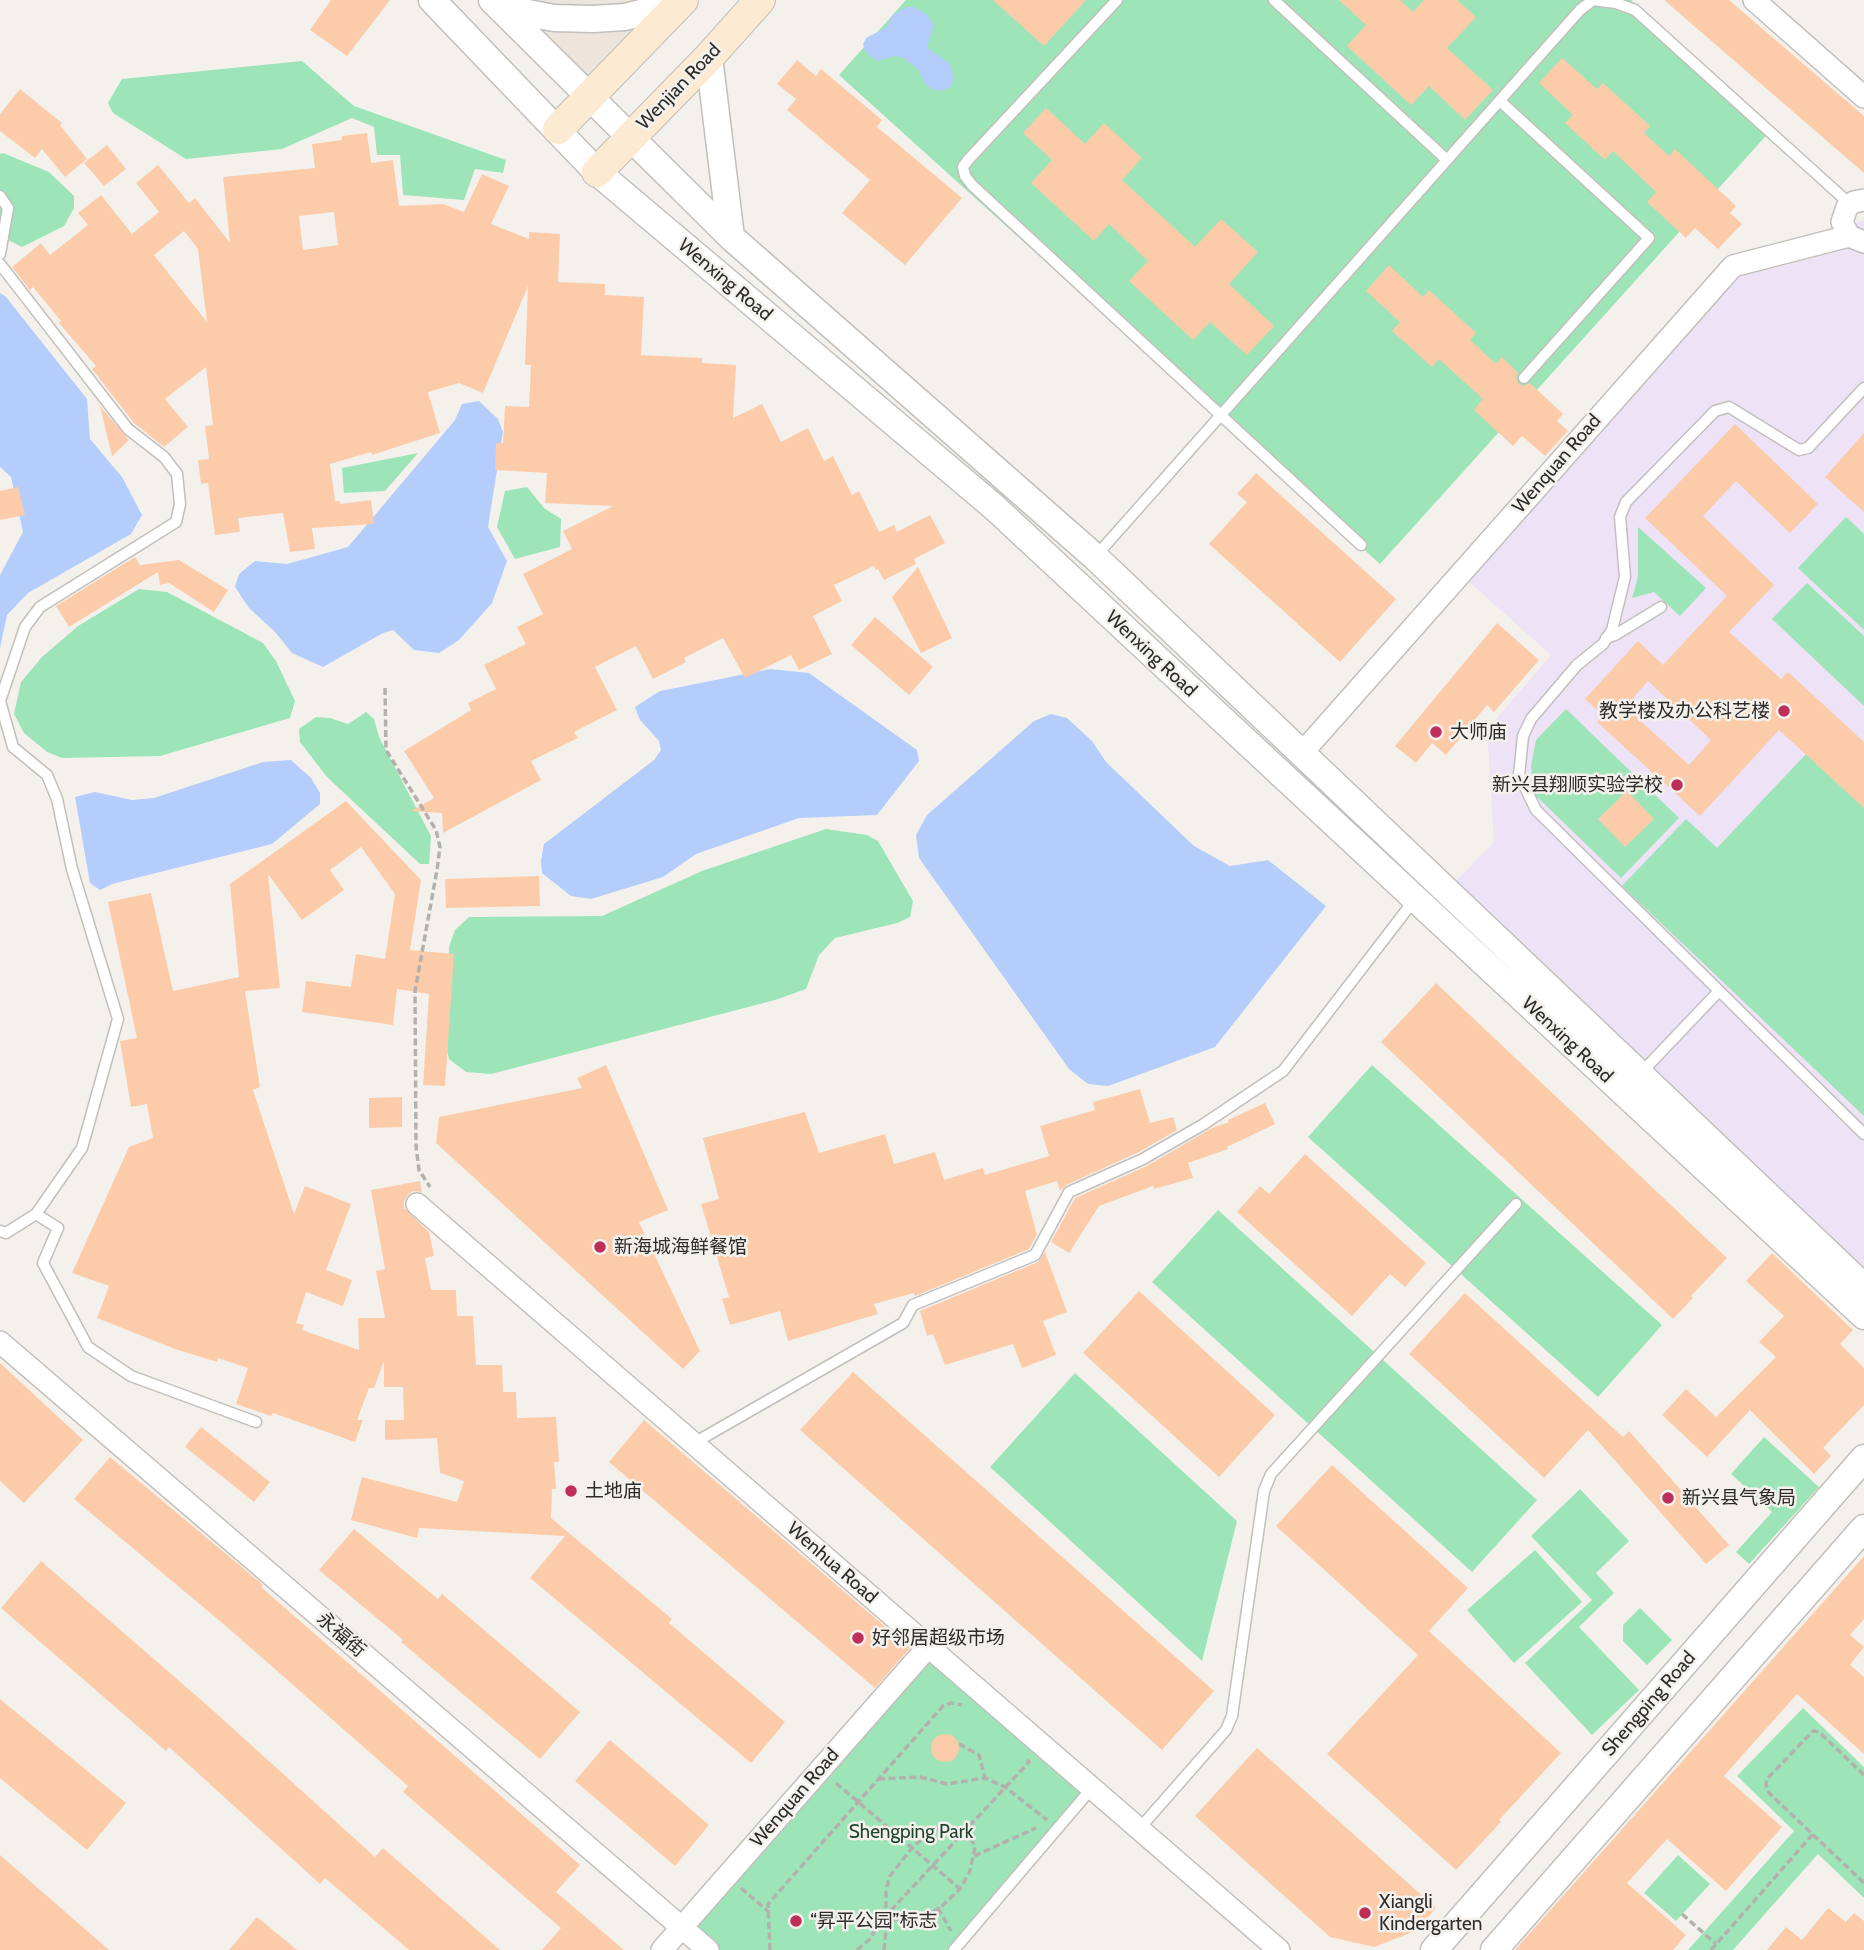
<!DOCTYPE html>
<meta charset="utf-8">
<style>
body{margin:0}
canvas{display:block;background:#f4f1ed}
</style>
<canvas width="1864" height="1950"></canvas>
<script>
const c = document.querySelector('canvas').getContext('2d');
c.lineJoin = 'round';
function paint(path, color) {
  c.fillStyle = color;
  c.fill(path, 'evenodd');
}
function poly(rows) {
  const path = new Path2D();
  for (const r of rows) {
    if (r.length === 3) {
      path.moveTo(r[0] + r[2], r[1]);
      path.arc(r[0], r[1], r[2], 0, 2 * Math.PI);
      continue;
    }
    path.moveTo(r[0], r[1]);
    for (let i = 2; i < r.length; i += 2) path.lineTo(r[i], r[i + 1]);
  }
  return path;
}
function stroke(path, color, width, dash) {
  c.strokeStyle = color;
  c.lineWidth = width;
  c.lineCap = dash ? 'butt' : 'round';
  c.setLineDash(dash || []);
  c.stroke(path);
}
function drawText(font, color, halo, rows, align = 'center') {
  c.font = font + ' Cabin,"Noto Sans SC",sans-serif';
  c.lineWidth = 5;
  c.setLineDash([]);
  c.textBaseline = 'middle';
  c.strokeStyle = halo;
  c.fillStyle = color;
  for (const [text, x, y, turn = 0] of rows) {
    c.save();
    c.translate(x, y);
    c.rotate((+turn || 0) * Math.PI / 180);
    c.textAlign = isNaN(turn) ? turn : align;
    if (halo) c.strokeText(text, 0, 0);
    c.fillText(text, 0, 0);
    c.restore();
  }
}
paint(poly([
 [504,0,666,0,594,82]
]), '#ede5db');
paint(poly([
 [1864,220,1864,1287,1446,891,1494,842,1487,729,1551,655,1460,574,1733,266]
]), '#eee2f6');
paint(poly([
 [906,0,1631,0,1773,128,1380,564,839,75],
 [302,61,354,106,506,160,503,173,475,169,464,200,403,195,400,155,377,155,374,127,352,118,282,149,186,159,113,113,108,103,122,79],
 [3,153,49,172,74,196,74,208,64,226,22,247,0,236,0,154],
 [418,453,385,491,344,493,342,468],
 [527,487,544,508,561,519,560,547,515,559,497,527,505,491],
 [1846,517,1864,534,1864,630,1798,568],
 [1638,527,1706,588,1680,616,1654,592,1632,598,1638,577],
 [1807,583,1864,636,1864,706,1772,619],
 [139,589,167,592,263,643,276,661,295,701,290,718,160,756,62,758,47,752,24,733,14,714,21,682,42,657,78,626],
 [1566,709,1679,818,1621,878,1535,795,1531,766,1536,740],
 [366,712,374,719,379,737,431,836,429,864,420,864,327,777,300,742,299,729,316,717,330,718,348,724],
 [1808,752,1864,806,1864,1116,1622,886,1686,819,1717,848],
 [826,829,867,835,878,841,913,901,910,917,897,923,835,938,819,955,806,989,775,1000,491,1074,466,1072,449,1059,446,1047,449,947,455,930,469,917,602,916,702,871],
 [1372,1065,1662,1325,1598,1397,1308,1137],
 [1218,1210,1537,1500,1472,1572,1152,1282],
 [1075,1373,1237,1521,1202,1661,990,1467],
 [1764,1437,1819,1487,1749,1564,1736,1552,1772,1512,1731,1474],
 [1580,1489,1629,1541,1596,1573,1614,1593,1579,1627,1639,1690,1592,1735,1525,1663,1592,1600,1531,1536],
 [1535,1550,1582,1602,1514,1663,1467,1610],
 [1640,1608,1672,1640,1647,1665,1623,1641,1623,1625],
 [928,1647,1092,1788,954,1950,708,1950,682,1927],
 [1803,1708,1864,1767,1864,1898,1818,1854,1733,1950,1688,1950,1794,1831,1737,1776],
 [1678,1855,1710,1884,1676,1921,1644,1893]
]), '#9de4b8');
paint(poly([
 [905,7,914,7,926,14,934,25,928,43,928,48,950,64,954,79,950,87,942,91,931,89,924,82,918,69,903,58,895,56,876,61,865,51,863,44,866,38,887,27,891,17],
 [0,293,6,297,87,399,90,439,122,477,142,515,131,534,28,593,7,615,0,648,0,575,23,532,11,477,0,467],
 [479,401,498,419,503,432,488,527,507,561,492,603,459,640,439,653,414,650,393,630,383,633,323,667,292,653,275,632,249,608,235,587,239,574,255,561,287,564,348,547,455,420,462,404],
 [770,669,809,673,917,750,919,761,877,815,799,818,696,854,663,877,591,899,571,896,542,873,541,861,544,844,654,760,661,750,659,741,640,720,635,707,660,691],
 [1051,714,1067,718,1092,741,1106,762,1194,846,1230,866,1268,860,1326,906,1215,1047,1108,1086,1088,1084,1069,1069,919,858,916,835,927,815,1034,721],
 [291,760,311,778,320,793,320,804,272,844,112,884,100,890,90,883,75,797,95,792,132,800,154,798,263,762]
]), '#b5cdfb');
paint(poly([
 [331,0,390,0,347,56,310,30],
 [993,0,1086,0,1044,46],
 [1339,0,1400,0,1413,12,1424,0,1457,0,1476,17,1447,48,1493,90,1465,120,1429,86,1411,105,1347,46,1366,25],
 [1664,0,1729,0,1864,116,1864,173],
 [1562,58,1597,89,1603,83,1650,126,1644,133,1669,156,1675,149,1736,206,1730,213,1742,224,1718,249,1695,228,1686,238,1647,202,1656,192,1613,151,1605,160,1565,123,1573,115,1539,83],
 [797,60,816,76,821,69,882,120,877,127,962,198,905,265,842,213,870,180,787,110,796,99,777,84],
 [20,89,62,123,60,125,87,159,65,177,42,149,35,158,0,131,0,114],
 [1046,108,1085,144,1104,123,1142,158,1122,180,1195,247,1221,219,1258,252,1229,284,1274,326,1247,355,1210,322,1193,340,1129,281,1148,261,1109,224,1094,241,1031,183,1052,160,1023,133],
 [367,133,371,163,393,160,399,206,443,204,464,212,482,174,509,186,491,224,529,239,529,232,560,234,558,282,605,284,605,295,644,297,641,355,702,358,702,363,736,365,733,418,762,404,781,442,808,428,824,461,833,456,852,495,859,491,879,532,894,525,897,532,930,515,945,543,914,559,916,564,884,580,878,569,876,570,874,566,834,585,842,601,813,616,832,654,799,670,791,655,745,678,723,638,684,658,686,662,653,679,636,646,595,667,617,710,574,732,578,738,531,761,541,780,443,833,442,813,411,811,434,798,404,751,471,710,468,703,496,689,484,665,526,644,517,627,543,614,523,574,572,549,563,531,613,506,545,503,547,473,495,470,496,443,503,443,505,406,529,407,531,365,525,365,528,286,483,393,459,383,428,392,440,433,372,455,371,452,330,464,335,501,340,501,340,504,371,500,374,524,312,528,315,549,290,552,283,513,238,518,240,532,215,535,208,483,201,484,198,460,209,459,205,426,213,425,206,367,165,399,188,427,164,447,134,423,92,369,96,366,59,323,61,321,33,287,30,290,12,267,41,243,50,255,88,225,78,213,101,195,132,234,159,212,136,183,158,165,189,203,195,198,230,243,223,177,315,168,312,144,342,140,342,136],
 [334,212,338,245,303,250,299,216],
 [184,231,198,249,207,322,154,255],
 [107,145,126,169,104,186,84,163],
 [1389,265,1423,297,1429,290,1476,333,1470,340,1496,364,1502,357,1518,373,1516,377,1518,383,1523,386,1530,383,1563,414,1557,421,1568,431,1545,456,1522,436,1513,446,1474,410,1483,399,1439,359,1432,367,1392,331,1400,322,1366,291],
 [100,406,129,440,112,456],
 [1735,424,1818,504,1790,533,1736,481,1703,516,1774,585,1729,632,1781,679,1788,672,1864,742,1864,808,1779,730,1700,816,1597,722,1603,715,1585,699,1638,641,1663,665,1727,596,1645,518],
 [1648,681,1711,740,1689,765,1625,707],
 [1864,433,1864,512,1825,477],
 [1256,473,1396,599,1340,662,1209,544,1247,502,1237,494],
 [18,487,25,515,0,520,0,491],
 [135,557,140,565,179,560,228,590,214,612,169,583,160,585,158,572,69,627,56,606],
 [918,567,952,638,921,653,892,597],
 [875,617,933,667,909,695,851,645],
 [1497,623,1539,660,1494,712,1487,705,1446,755,1432,743,1416,763,1395,746],
 [1627,791,1654,819,1625,847,1598,819],
 [346,801,421,880,410,950,454,954,445,1086,423,1085,429,994,397,989,393,1025,302,1012,306,981,351,987,356,954,385,959,395,894,361,847,330,870,344,890,302,920,268,874,280,988,245,991,260,1087,253,1090,294,1214,305,1186,351,1204,326,1270,352,1280,343,1306,306,1292,296,1323,304,1325,302,1330,359,1350,358,1318,385,1318,376,1271,385,1269,371,1190,420,1181,422,1192,413,1191,408,1195,404,1201,404,1208,429,1232,434,1256,425,1258,431,1290,456,1290,457,1316,473,1316,476,1365,502,1365,503,1392,516,1392,517,1418,556,1417,559,1462,554,1462,556,1489,552,1489,551,1518,672,1619,669,1623,785,1722,751,1763,530,1578,565,1536,419,1528,417,1538,351,1520,362,1477,457,1502,464,1481,440,1473,437,1438,385,1440,385,1420,404,1420,403,1387,384,1387,384,1361,374,1388,369,1388,357,1420,363,1420,355,1442,273,1413,271,1416,236,1404,248,1368,218,1358,217,1362,175,1349,97,1318,109,1286,72,1273,129,1147,153,1138,147,1104,131,1107,120,1041,137,1038,108,902,151,893,173,991,239,977,230,884],
 [539,876,540,906,446,908,445,879],
 [1436,983,1727,1258,1691,1296,1693,1298,1673,1319,1381,1042],
 [606,1065,668,1210,639,1222,700,1351,683,1369,436,1143,439,1117,582,1088,577,1078],
 [1140,1089,1150,1123,1173,1117,1177,1130,1139,1152,1066,1185,1060,1191,1057,1181,1025,1191,1037,1234,1029,1249,915,1296,914,1293,874,1304,878,1314,788,1341,780,1311,730,1325,722,1299,729,1297,701,1204,719,1199,703,1138,805,1112,819,1153,885,1134,894,1164,935,1152,944,1180,983,1168,985,1175,1049,1156,1040,1126,1095,1110,1093,1102],
 [402,1097,402,1127,369,1128,369,1098],
 [1265,1103,1275,1124,1227,1147,1228,1149,1188,1163,1193,1178,1154,1189,1153,1186,1099,1206,1069,1253,1051,1242,1075,1198,1147,1166,1212,1128,1229,1122,1228,1120],
 [1305,1154,1426,1263,1405,1287,1390,1274,1352,1316,1237,1212,1260,1186,1269,1194],
 [1045,1252,1067,1312,1043,1321,1056,1355,1022,1368,1013,1344,945,1365,933,1334,927,1336,920,1311,1038,1262],
 [1772,1253,1853,1330,1840,1344,1864,1368,1864,1405,1823,1448,1831,1456,1814,1474,1750,1410,1707,1457,1662,1415,1686,1389,1716,1417,1776,1357,1759,1342,1784,1316,1746,1281],
 [1139,1291,1275,1415,1219,1477,1083,1353],
 [1465,1293,1623,1437,1629,1431,1729,1545,1706,1564,1588,1430,1544,1478,1409,1354],
 [0,1363,83,1440,24,1503,0,1481],
 [853,1372,1214,1691,1162,1750,800,1430],
 [644,1420,910,1648,875,1688,609,1462],
 [201,1427,270,1482,254,1502,185,1447],
 [110,1457,263,1585,261,1587,580,1865,556,1892,624,1950,542,1950,561,1928,403,1792,408,1786,227,1627,74,1499],
 [1332,1465,1468,1588,1429,1631,1561,1753,1499,1820,1501,1822,1456,1870,1327,1754,1418,1655,1276,1526],
 [354,1529,438,1599,442,1594,580,1712,540,1759,401,1642,403,1640,319,1570],
 [1864,1556,1864,1619,1850,1635,1864,1647,1850,1665,1864,1677,1864,1754,1797,1694,1724,1776,1782,1827,1726,1891,1667,1839,1627,1883,1686,1935,1673,1950,1515,1950],
 [41,1561,208,1706,375,1857,383,1848,500,1950,409,1950,325,1878,320,1884,169,1747,166,1751,1,1608],
 [0,1699,126,1803,87,1850,0,1778],
 [945,1748,14],
 [610,1740,709,1825,675,1866,575,1781],
 [1257,1748,1436,1908,1416,1931,1374,1947,1330,1937,1195,1816],
 [0,1855,109,1950,0,1950],
 [1828,1908,1846,1922,1854,1913,1864,1921,1864,1950,1767,1950,1786,1927,1802,1940],
 [257,1917,297,1950,229,1950]
]), '#fcccaa');
const service = poly([
 [1117,0,968,160,963,167,965,176,972,185,1361,545],
 [1274,0,1447,160],
 [1500,101,1649,238,1524,378],
 [0,196,8,208,0,254],
 [0,264,128,429,164,457,177,474,180,504,176,522,40,607,25,627,0,701],
 [1864,388,1808,448,1799,450,1729,407,1715,411,1626,502,1620,517,1625,577,1612,630,1603,644,1577,665,1531,719,1523,736,1519,775,1536,810,1864,1134],
 [1095,557,1580,10,1593,0,1616,3,1635,10,1851,205],
 [1606,638,1615,635,1661,607],
 [0,701,13,747,47,775,57,799,72,869,118,1019,82,1148,36,1214,6,1233,0,1231],
 [1640,1074,1719,991],
 [36,1214,58,1228,43,1263,88,1347,131,1376,256,1422],
 [694,1443,903,1323,913,1305,1035,1255,1069,1192,1143,1159,1204,1124,1283,1071,1415,899],
 [1139,1829,1226,1730,1232,1716,1264,1491,1271,1474,1516,1204],
 [954,1950,1092,1788]
]);
const minor = poly([
 [1754,0,1864,97],
 [1864,200,1854,202,1847,207,1842,222,1849,236,1864,242],
 [1302,753,1733,266,1849,236],
 [417,1204,1279,1950],
 [0,1342,708,1950],
 [662,1950,928,1647]
]);
const tertiary = poly([
 [432,0,597,172,994,507,1864,1316],
 [492,0,731,237,1095,557,1864,1287],
 [501,8,554,18,593,19,625,17,680,3],
 [709,57,731,237],
 [1434,1950,1864,1458],
 [1494,1950,1864,1528]
]);
const secondary = poly([
 [558,129,683,0],
 [597,172,709,57,760,0]
]);
stroke(service, '#c2bfbc', 13);
stroke(minor, '#c2bfbc', 24);
stroke(tertiary, '#c2bfbc', 29);
stroke(secondary, '#c2bfbc', 32);
stroke(poly([
 [385,688,386,750,436,830,440,847,437,870,415,991,416,1146,419,1170,430,1187],
 [959,1744,979,1755,985,1778],
 [1864,1775,1819,1732,1813,1731,1767,1779,1766,1785,1769,1793,1864,1883],
 [878,1779,920,1777,947,1784,985,1778,1005,1787,1047,1820],
 [836,1783,960,1889],
 [942,1826,955,1828,971,1839,975,1847,970,1871,960,1889,942,1906,914,1924,904,1923,893,1917,886,1907,886,1890,890,1876,912,1848,930,1832,942,1826],
 [974,1856,1036,1828],
 [741,1888,769,1912],
 [938,1908,951,1931],
 [1682,1914,1716,1944],
 [770,1950,768,1904,943,1706,951,1703,962,1705],
 [857,1950,869,1940,881,1921,1029,1762,1027,1760],
 [884,1950,886,1929,895,1918],
 [1711,1950,1813,1834]
]), '#b3b1ad', 3.5, [7, 3.5]);
stroke(service, '#fff', 10);
stroke(minor, '#fff', 21);
stroke(tertiary, '#fff', 26);
stroke(secondary, '#fdead2', 30);
for (const [x, y, r, color] of [
 [1784,711,7,"#bd2e58"],
 [1436,732,7,"#bd2e58"],
 [1677,785,7,"#bd2e58"],
 [600,1247,7,"#bd2e58"],
 [571,1491,7,"#bd2e58"],
 [1668,1498,7,"#bd2e58"],
 [858,1638,7,"#bd2e58"],
 [1365,1913,7,"#bd2e58"],
 [796,1921,7,"#bd2e58"]
]) {
  const dot = new Path2D();
  dot.arc(x, y, r, 0, 2 * Math.PI);
  c.fillStyle = color;
  c.fill(dot);
  stroke(dot, '#f4f1ed', 2.5);
}
drawText('19px', '#2d2c2a', '#f4f1ed', [
 ["Wenjian Road",679,87,-46],
 ["Wenxing Road",725,280,40],
 ["Wenquan Road",1557,464,-49],
 ["Wenxing Road",1151,654,43],
 ["Wenxing Road",1567,1040,43],
 ["Wenhua Road",832,1563,41],
 ["永福街",341,1635,41],
 ["Shengping Road",1649,1704,-49],
 ["Wenquan Road",795,1798,-49]
]);
drawText('19px', '#2d2c2a', '#f4f1ed', [
 ["教学楼及办公科艺楼",1770,711,"right"],
 ["大师庙",1450,732],
 ["新兴县翔顺实验学校",1663,785,"right"],
 ["新海城海鲜餐馆",614,1247],
 ["土地庙",585,1491],
 ["新兴县气象局",1682,1498],
 ["好邻居超级市场",872,1638],
 ["Xiangli",1379,1902],
 ["Kindergarten",1379,1924],
 ["“昇平公园”标志",810,1921]
], 'left');
drawText('19px', '#1f452f', '#f4f1ed', [
 ["Shengping Park",911,1832]
]);
</script>
